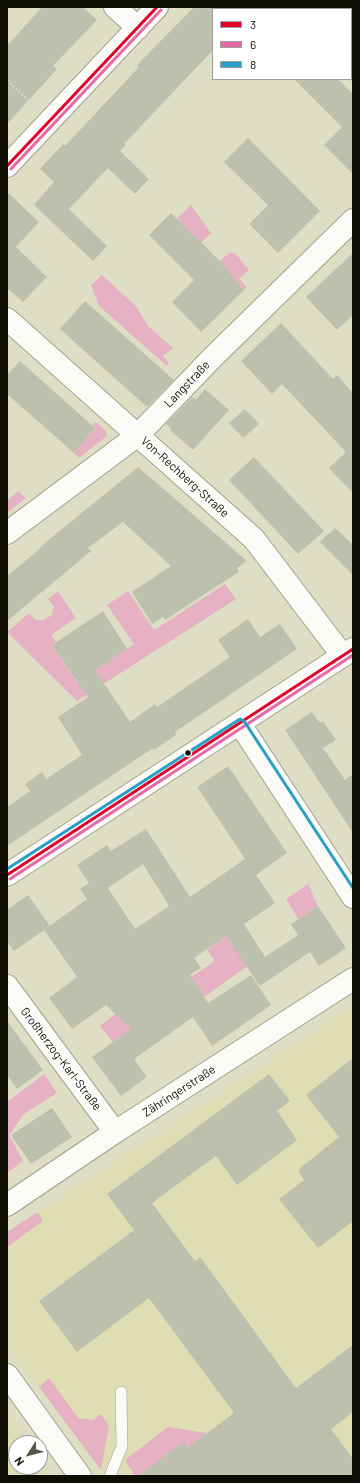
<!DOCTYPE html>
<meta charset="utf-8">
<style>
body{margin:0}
#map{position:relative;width:360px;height:1483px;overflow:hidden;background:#dedec4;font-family:Barlow,sans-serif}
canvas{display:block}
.frame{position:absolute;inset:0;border:8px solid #0e0d01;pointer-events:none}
.legend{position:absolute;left:212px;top:8px;width:140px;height:72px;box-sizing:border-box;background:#fff;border:1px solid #9f9e99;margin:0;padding:5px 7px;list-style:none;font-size:12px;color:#0e0d01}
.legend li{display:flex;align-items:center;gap:8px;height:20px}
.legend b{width:20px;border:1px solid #9f9e99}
.north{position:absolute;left:8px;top:1435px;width:40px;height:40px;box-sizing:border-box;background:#fff;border:1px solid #9f9e99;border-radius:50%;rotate:234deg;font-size:11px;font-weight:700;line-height:16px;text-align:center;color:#0e0d01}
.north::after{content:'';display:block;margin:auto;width:14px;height:18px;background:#575645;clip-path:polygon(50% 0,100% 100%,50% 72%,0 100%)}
</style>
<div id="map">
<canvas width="360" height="1483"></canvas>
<div class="frame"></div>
<ul class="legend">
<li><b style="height:5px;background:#e4002b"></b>3</li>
<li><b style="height:5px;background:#e868a7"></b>6</li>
<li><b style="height:5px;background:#26a0c7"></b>8</li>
</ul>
<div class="north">N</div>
</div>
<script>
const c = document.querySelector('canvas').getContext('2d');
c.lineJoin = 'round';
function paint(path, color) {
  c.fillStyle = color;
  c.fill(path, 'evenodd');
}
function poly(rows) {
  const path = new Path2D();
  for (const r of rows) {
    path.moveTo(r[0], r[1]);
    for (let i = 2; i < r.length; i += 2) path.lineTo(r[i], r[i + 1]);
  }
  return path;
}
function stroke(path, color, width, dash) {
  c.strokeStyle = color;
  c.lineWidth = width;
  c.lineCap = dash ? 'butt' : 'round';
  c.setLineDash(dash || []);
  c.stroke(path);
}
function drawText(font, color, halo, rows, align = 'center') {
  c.font = font + ' Barlow,sans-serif';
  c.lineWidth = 3.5;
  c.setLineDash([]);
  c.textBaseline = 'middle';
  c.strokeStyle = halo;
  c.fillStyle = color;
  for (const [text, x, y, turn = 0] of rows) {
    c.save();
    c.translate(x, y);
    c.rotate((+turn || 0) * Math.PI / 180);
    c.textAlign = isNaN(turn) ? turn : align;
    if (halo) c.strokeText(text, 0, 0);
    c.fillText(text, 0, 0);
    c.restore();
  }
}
paint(poly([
 [353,1007,353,1476,105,1476,7,1343,7,1233],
 [8,1415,28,1443,16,1443,16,1467,40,1467,40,1459,52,1476,7,1476]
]), '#deddb4');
paint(poly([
 [191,205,211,233,201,243,177,218],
 [229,253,235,253,249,270,239,279,247,287,244,290,220,261],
 [102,275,136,306,148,326,173,348,163,356,169,363,167,366,99,306,91,285],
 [96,422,105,430,107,436,79,458,74,453,95,428,92,425],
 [18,491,26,498,7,513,7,501],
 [225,584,236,599,77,701,7,632,29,613,36,620,43,620,52,615,54,607,48,599,58,591,76,618,51,635,56,642,52,645,77,682,134,644,107,605,128,591,154,630],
 [308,884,318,906,298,919,286,899],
 [226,936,234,948,238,945,249,965,204,997,191,977,215,961,207,950],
 [135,1011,139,1039,129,1030,113,1042,100,1026,115,1014],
 [44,1074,57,1093,24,1114,9,1135,23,1161,7,1173,7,1102],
 [38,1212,43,1221,7,1247,7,1232],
 [49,1378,78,1418,93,1420,101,1414,109,1426,101,1470,39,1387],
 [168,1427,207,1433,187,1448,183,1443,138,1476,135,1476,125,1460]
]), '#e6b2c3');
paint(poly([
 [42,7,83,7,97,20,53,66,57,69,7,124,7,46],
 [194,7,213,7,213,50,124,144,126,145,120,151,149,179,135,194,108,168,69,209,107,246,93,261,34,205,54,182,40,169,63,144,65,146,139,67,137,65],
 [294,79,338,79,353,94,353,174,324,145,342,127],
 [248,138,320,211,278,253,249,224,268,205,224,162],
 [7,192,39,222,16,247,47,277,23,302,7,288],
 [171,213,220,261,244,290,201,332,172,302,194,280,149,235],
 [353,253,353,315,337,330,306,297],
 [85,301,174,380,147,407,60,329],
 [281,323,333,379,337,375,353,393,353,493,329,468,346,452,282,384,272,394,241,361],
 [20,361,95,428,74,453,7,394,7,375],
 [205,389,229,410,193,450,170,430,171,428,166,424,192,397,196,400],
 [245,409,259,424,243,438,229,423],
 [254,457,324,531,298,554,229,480],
 [138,467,247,561,237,568,239,572,165,620,163,617,152,624,132,592,171,566,123,522,88,548,91,551,7,621,7,576,41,548,40,547],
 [335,528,353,545,353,575,320,542],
 [103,611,127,649,95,670,130,722,155,704,157,707,230,657,218,640,248,619,260,637,280,624,297,649,175,732,176,735,154,750,153,748,7,846,7,807,30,791,25,784,42,772,46,779,82,755,58,717,88,697,52,645],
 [312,712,320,723,323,721,336,740,323,748,345,780,353,774,353,833,285,730],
 [228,766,287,853,256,875,275,903,244,924,265,957,298,935,291,924,318,906,346,948,319,966,310,952,260,986,226,936,194,958,201,968,190,975,208,1003,251,975,271,1005,212,1046,193,1017,134,1059,147,1077,121,1096,92,1057,131,1029,106,1005,72,1029,49,998,77,977,44,930,87,899,80,889,89,883,77,865,107,845,111,851,146,829,190,897,245,859,197,787],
 [143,864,169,906,135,929,108,888],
 [28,895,50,926,14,951,7,941,7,910],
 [7,1021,43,1070,17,1089,7,1075],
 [353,1058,353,1221,318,1248,279,1199,304,1180,298,1170,339,1137,306,1095],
 [269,1074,290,1101,277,1111,297,1140,237,1185,216,1156,152,1203,195,1261,200,1257,296,1388,353,1345,353,1412,331,1429,353,1459,353,1476,138,1476,183,1442,187,1448,234,1413,149,1298,77,1352,39,1301,134,1230,107,1194],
 [52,1108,72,1137,31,1164,11,1135]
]), '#bdc0ad');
const service = poly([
 [110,1476,122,1446,121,1392]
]);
const minor = poly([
 [115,7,138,28],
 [302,7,304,9],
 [351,56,353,58],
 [7,319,254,539,343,656],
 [7,533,138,435,212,358,353,220],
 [240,724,353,897],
 [7,875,353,649],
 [7,986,115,1132],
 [7,1205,115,1132,353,979]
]);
const tertiary = poly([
 [7,166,157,7],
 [7,1375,80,1476]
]);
stroke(service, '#a2a18d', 12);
stroke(minor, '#a2a18d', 24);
stroke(tertiary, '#a2a18d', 24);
stroke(poly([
 [7,80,34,106]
]), '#d4d4cc', 2.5, [2, 2]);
stroke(service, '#fafaf6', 11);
stroke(minor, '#fafaf6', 22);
stroke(tertiary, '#fafaf6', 22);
stroke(poly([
 [7,166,157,7],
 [7,875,353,649]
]), '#e4002b', 3);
stroke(poly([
 [11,169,161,10],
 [10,879,353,655]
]), '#e868a7', 3);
stroke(poly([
 [7,869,240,719,244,721,353,888]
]), '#26a0c7', 3);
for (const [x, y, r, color] of [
 [188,753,3.5,"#0e0d01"]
]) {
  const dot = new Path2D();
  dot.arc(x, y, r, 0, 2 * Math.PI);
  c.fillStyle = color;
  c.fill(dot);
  stroke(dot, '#fff', 1.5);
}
drawText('12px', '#0e0d01', '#fff', [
 ["Langstraße",187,384,-46],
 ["Von-Rechberg-Straße",185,477,42],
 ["Großherzog-Karl-Straße",61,1059,53],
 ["Zähringerstraße",179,1091,-33]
]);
</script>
